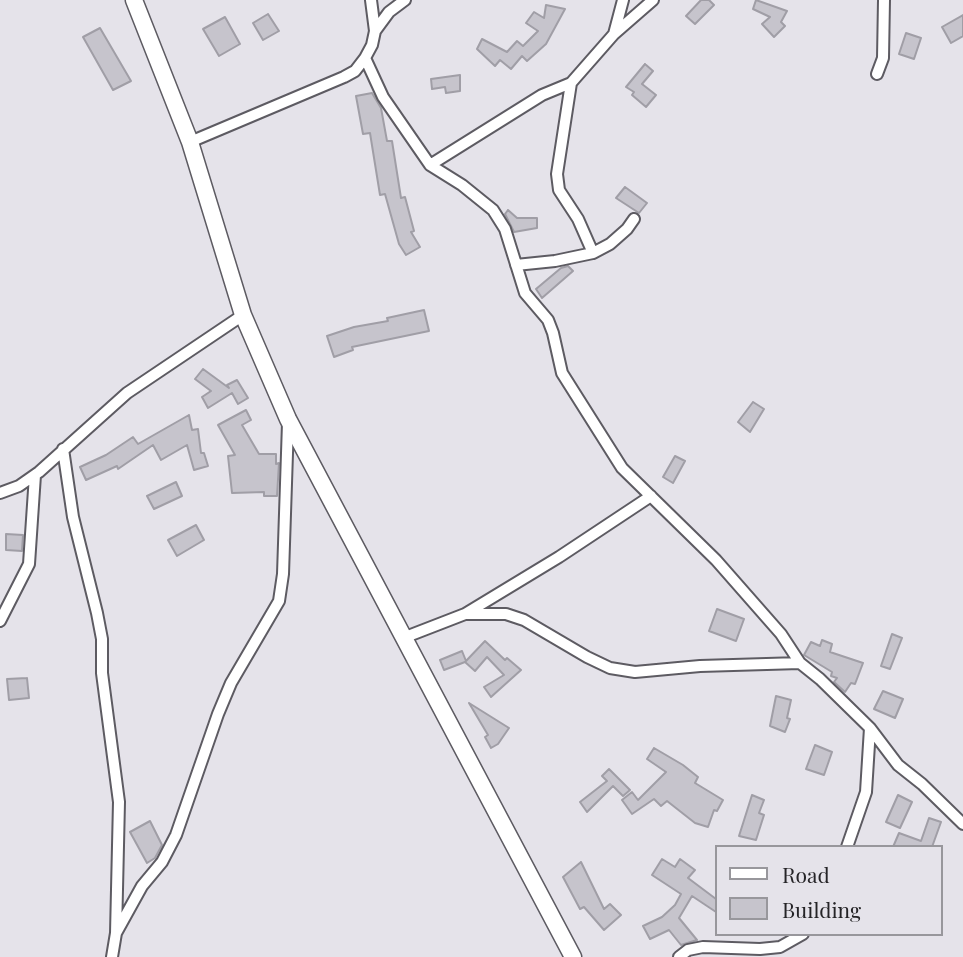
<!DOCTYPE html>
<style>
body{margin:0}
#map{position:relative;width:963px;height:957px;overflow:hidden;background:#e5e3ea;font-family:"Playfair Display",serif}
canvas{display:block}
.legend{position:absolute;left:715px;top:845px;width:228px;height:91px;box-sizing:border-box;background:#e5e3ea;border:2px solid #98979c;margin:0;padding:9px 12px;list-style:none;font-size:21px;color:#252427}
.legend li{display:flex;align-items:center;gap:14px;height:35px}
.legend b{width:35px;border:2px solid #98979c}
</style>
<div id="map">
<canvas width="963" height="957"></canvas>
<ul class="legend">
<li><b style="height:9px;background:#fff"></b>Road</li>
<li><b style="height:19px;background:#c6c4cc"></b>Building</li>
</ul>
</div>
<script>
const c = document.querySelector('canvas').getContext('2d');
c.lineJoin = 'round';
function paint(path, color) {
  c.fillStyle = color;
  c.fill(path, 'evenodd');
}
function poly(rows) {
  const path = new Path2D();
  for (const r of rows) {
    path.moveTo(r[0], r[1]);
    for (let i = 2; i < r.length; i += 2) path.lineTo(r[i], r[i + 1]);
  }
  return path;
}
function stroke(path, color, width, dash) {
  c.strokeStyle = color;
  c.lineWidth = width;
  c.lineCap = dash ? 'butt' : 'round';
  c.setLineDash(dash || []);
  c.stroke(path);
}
const building = poly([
 [701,0,709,0,714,5,695,24,686,16,701,0],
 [756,0,787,11,781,22,785,26,774,37,762,24,770,17,753,9,756,0],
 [546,5,565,9,546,44,527,61,522,56,511,69,500,60,495,66,477,49,482,39,507,52,517,41,523,46,538,31,526,23,534,12,544,18,546,5],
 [268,14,279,31,263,40,253,23,268,14],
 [963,15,963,36,951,43,942,27,963,15],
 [225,17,240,44,219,56,203,29,225,17],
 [100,28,131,81,113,90,83,37,100,28],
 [906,33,921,38,914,59,899,54,906,33],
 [645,64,653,71,642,84,656,95,646,107,632,95,634,92,626,87,645,64],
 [460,75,460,91,446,93,445,87,432,89,431,79,460,75],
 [372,93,381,108,387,141,392,141,401,198,405,197,414,231,411,232,420,247,406,255,399,244,385,194,380,195,370,133,363,134,356,96,372,93],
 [625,187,647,203,639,213,616,198,625,187],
 [508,210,517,218,537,218,537,228,514,232,505,214,508,210],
 [568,266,573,271,542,298,536,289,561,268,568,266],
 [424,310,429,331,352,347,353,350,334,357,327,336,354,327,388,321,387,318,424,310],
 [203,369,229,388,227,385,237,380,248,398,238,404,232,393,208,408,202,397,211,391,195,379,203,369],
 [753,402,764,409,750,432,738,422,753,402],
 [246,410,251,420,242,425,259,454,276,454,276,464,279,463,277,496,264,496,264,492,232,493,228,456,235,455,218,425,246,410],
 [189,415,192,430,198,429,201,453,204,453,208,466,194,470,187,445,161,460,153,445,118,469,117,466,86,480,80,467,106,455,133,437,138,444,189,415],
 [675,456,685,461,673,483,663,477,675,456],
 [176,482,182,496,154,509,147,496,176,482],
 [196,525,204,540,177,556,168,540,196,525],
 [6,534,23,535,22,551,6,550,6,534],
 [717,609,744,619,736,641,709,631,717,609],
 [892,634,902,638,890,669,881,666,892,634],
 [822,640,832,644,830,652,863,663,855,684,851,683,845,692,834,682,837,678,831,676,832,672,804,655,811,642,820,646,822,640],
 [485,641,505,660,507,658,521,670,491,697,484,687,504,675,487,657,475,671,465,662,444,670,440,660,462,651,466,661,485,641],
 [27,678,29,698,9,700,7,679,27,678],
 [883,691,903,699,895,718,874,709,883,691],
 [776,696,791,700,787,718,790,719,785,732,770,726,776,696],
 [469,703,509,728,498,744,491,748,485,737,488,735,469,703],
 [815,745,832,752,824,775,806,769,815,745],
 [654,748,683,765,698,777,695,783,723,800,717,811,714,810,708,827,695,823,667,801,661,806,654,799,632,814,622,800,632,792,638,800,666,772,647,759,654,748],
 [609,769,630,790,623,796,613,786,587,812,580,802,607,781,602,776,609,769],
 [752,795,764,800,759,813,764,815,756,840,739,836,752,795],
 [898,795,912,802,900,828,886,822,898,795],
 [929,818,941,822,932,847,893,847,899,833,921,841,929,818],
 [150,821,162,845,155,858,147,863,130,832,150,821],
 [662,859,675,867,680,859,695,870,688,878,716,899,716,912,692,896,679,918,697,940,681,945,669,930,650,939,643,926,662,917,675,905,681,894,652,875,662,859],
 [581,862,604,909,610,904,621,915,604,930,584,907,580,909,563,877,581,862]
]);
paint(building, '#c6c4cc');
stroke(building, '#a09ea6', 2);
const minor = poly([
 [375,31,389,12,405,0],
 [614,34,623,0],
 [365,58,383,97,430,165,462,185,493,210,505,229,525,293,548,320,553,333,562,373,622,468,716,560,781,634,800,663,820,679,870,728,898,765,922,784,963,824],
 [877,74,883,58,884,0],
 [571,83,557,174,559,190,578,219,593,253],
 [190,142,344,77,355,71,365,58,372,45,375,31,371,0],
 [430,165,542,95,571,83,614,34,653,0],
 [516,265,555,261,593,253,610,244,627,229,634,219],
 [63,449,73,517,97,613,102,639,102,673,119,802,116,933,112,957],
 [0,493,19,486,39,472,127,393,243,315],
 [465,614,506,614,524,620,587,657,610,668,635,672,700,666,800,663],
 [0,621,29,564,35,475],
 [403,638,465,614,559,557,651,496],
 [847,847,866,792,870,728],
 [116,933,142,886,162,862,176,835,218,714,231,683,279,601,283,574,288,423],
 [679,957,688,950,703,947,760,949,780,947,803,934]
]);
const primary = poly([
 [134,0,190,142,243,315,288,419,573,957]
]);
stroke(minor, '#5d5b62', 14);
stroke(primary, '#5d5b62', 19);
stroke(minor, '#fff', 10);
stroke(primary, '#fff', 16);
</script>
